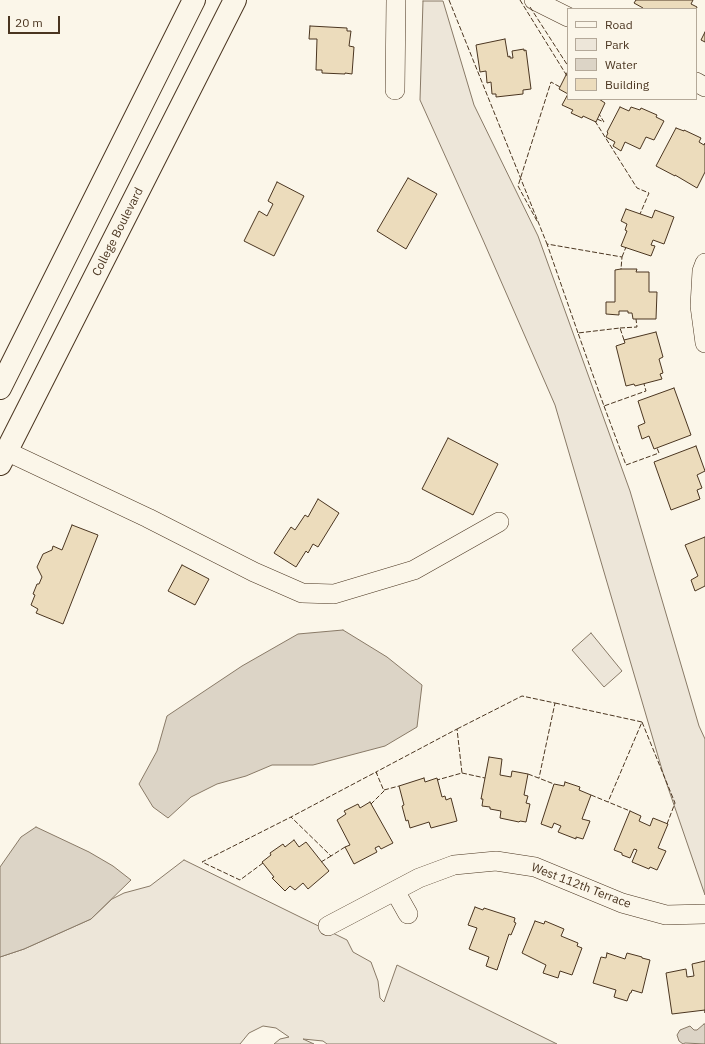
<!DOCTYPE html>
<style>
body{margin:0}
#map{position:relative;width:705px;height:1044px;overflow:hidden;background:#fbf6e9;font-family:"IBM Plex Sans",sans-serif}
canvas{display:block}
.legend{position:absolute;left:567px;top:8px;width:130px;height:92px;box-sizing:border-box;background:#fbf6e9;border:1px solid #b4a999;margin:0;padding:5px 7px;list-style:none;font-size:12px;color:#4a3520}
.legend li{display:flex;align-items:center;gap:8px;height:20px}
.legend b{width:20px;border:1px solid #b4a999}
.scale{position:absolute;left:8px;top:16px;width:52px;height:18px;box-sizing:border-box;border:2px solid #4a3520;border-top:0;padding-left:5px;font-size:12px;line-height:14px;white-space:nowrap;color:#4a3520;-webkit-text-stroke:3px #fbf6e9;paint-order:stroke}
</style>
<div id="map">
<canvas width="705" height="1044"></canvas>
<ul class="legend">
<li><b style="height:5px;background:#fbf6e9"></b>Road</li>
<li><b style="height:11px;background:#ede6d9"></b>Park</li>
<li><b style="height:11px;background:#dcd4c6"></b>Water</li>
<li><b style="height:11px;background:#ecdcbc"></b>Building</li>
</ul>
<div class="scale">20 m</div>
</div>
<script>
const c = document.querySelector('canvas').getContext('2d');
c.lineJoin = 'round';
function paint(path, color) {
  c.fillStyle = color;
  c.fill(path, 'evenodd');
}
function poly(rows) {
  const path = new Path2D();
  for (const r of rows) {
    path.moveTo(r[0], r[1]);
    for (let i = 2; i < r.length; i += 2) path.lineTo(r[i], r[i + 1]);
  }
  return path;
}
function stroke(path, color, width, dash) {
  c.strokeStyle = color;
  c.lineWidth = width;
  c.lineCap = dash ? 'butt' : 'round';
  c.setLineDash(dash || []);
  c.stroke(path);
}
function drawText(font, color, halo, rows, align = 'center') {
  c.font = font + ' "IBM Plex Sans",sans-serif';
  c.lineWidth = 3;
  c.setLineDash([]);
  c.textBaseline = 'middle';
  c.strokeStyle = halo;
  c.fillStyle = color;
  for (const [text, x, y, turn = 0] of rows) {
    c.save();
    c.translate(x, y);
    c.rotate((+turn || 0) * Math.PI / 180);
    c.textAlign = isNaN(turn) ? turn : align;
    if (halo) c.strokeText(text, 0, 0);
    c.fillText(text, 0, 0);
    c.restore();
  }
}
const green = poly([
 [423,1,443,1,474,105,538,236,630,491,699,726,705,739,705,895,663,773,555,405,483,240,420,100,423,1],
 [591,633,622,671,604,687,572,650,591,633],
 [184,860,347,940,353,952,371,962,378,981,380,998,384,1002,397,965,557,1044,327,1044,323,1041,303,1039,314,1044,274,1044,280,1039,289,1037,276,1028,263,1026,249,1033,240,1044,0,1044,0,957,24,949,91,919,112,899,124,893,150,886,184,860]
]);
paint(green, '#ede6d9');
stroke(green, '#887966', 1);
const water = poly([
 [343,630,387,657,422,685,417,727,385,746,313,765,272,765,246,776,217,784,191,797,168,818,153,807,139,784,157,751,167,716,242,666,298,634,343,630],
 [36,827,89,852,113,866,131,880,91,919,24,949,0,957,0,867,21,837,36,827],
 [704,1024,705,1024,705,1044,685,1043,683,1044,679,1041,677,1035,680,1030,690,1026,694,1030,697,1030,704,1024]
]);
paint(water, '#dcd4c6');
stroke(water, '#887966', 1);
const building = poly([
 [636,0,693,0,691,4,697,7,696,10,642,9,643,8,634,3,636,0],
 [310,26,347,28,347,31,351,31,349,46,354,47,352,74,345,73,345,74,322,73,322,70,316,70,317,39,309,39,310,26],
 [705,32,705,42,701,40,705,32],
 [505,39,508,57,510,56,510,58,513,58,512,51,524,49,524,51,526,50,531,89,523,90,523,94,496,97,496,94,492,94,491,82,487,83,486,71,480,72,476,45,505,39],
 [568,71,568,99,599,99,605,103,596,122,583,116,582,118,571,113,573,110,562,105,568,94,559,89,568,71],
 [620,107,629,111,631,107,640,110,641,108,657,115,656,117,664,121,654,140,646,137,640,149,625,142,621,151,613,146,615,142,606,137,608,133,607,132,620,107],
 [676,128,684,131,684,130,701,138,699,142,704,145,705,143,705,172,697,188,675,175,675,176,656,166,676,128],
 [408,178,437,194,406,249,377,231,408,178],
 [277,182,304,196,274,256,244,241,259,211,267,216,273,204,268,201,277,182],
 [626,209,652,218,655,210,674,217,664,244,653,240,651,245,655,246,651,256,621,246,627,231,625,230,627,224,621,221,626,209],
 [621,269,637,269,636,272,649,272,649,292,657,292,656,319,633,319,632,313,628,313,628,311,619,311,619,315,606,314,606,302,615,302,615,270,621,269],
 [656,332,663,357,659,359,663,373,660,374,662,379,635,386,634,384,626,386,616,346,625,343,624,340,656,332],
 [674,388,691,435,654,449,649,436,642,439,638,426,645,423,638,401,674,388],
 [448,438,498,464,473,515,422,489,448,438],
 [696,446,705,471,697,475,702,488,697,490,700,499,671,510,654,462,696,446],
 [318,499,339,513,318,547,313,544,308,553,306,551,296,567,274,553,291,527,295,530,305,515,308,517,318,499],
 [72,525,98,535,63,624,36,613,38,609,31,605,35,595,33,594,37,584,39,584,42,577,37,567,43,554,52,550,53,546,62,550,72,525],
 [705,537,705,586,695,591,691,580,698,576,685,545,705,537],
 [182,565,209,579,195,605,168,591,182,565],
 [489,757,502,759,500,775,511,777,512,771,528,774,524,795,528,796,526,803,530,804,526,822,520,821,519,822,500,818,501,811,490,809,490,807,482,806,483,799,481,799,489,757],
 [424,778,425,782,437,778,442,797,445,796,446,800,451,798,457,821,431,828,429,822,410,828,408,820,406,821,402,806,404,805,399,786,424,778],
 [565,782,580,787,579,790,591,795,582,819,590,821,583,839,576,837,576,839,558,832,561,826,554,823,552,828,541,824,554,784,564,786,565,782],
 [370,802,393,843,381,849,379,846,375,848,377,852,354,864,345,847,350,845,337,820,346,814,344,811,358,804,360,808,370,802],
 [630,811,641,816,639,821,650,826,653,818,668,824,658,848,666,851,657,870,650,867,649,869,632,862,637,850,634,849,630,858,622,855,622,853,614,850,630,811],
 [294,840,299,847,306,842,329,871,308,889,303,883,295,890,290,886,285,891,272,878,274,877,262,862,271,855,270,853,283,844,285,847,294,840],
 [475,907,483,910,484,908,515,918,514,922,516,923,511,935,509,934,497,970,486,966,489,957,469,949,477,928,468,925,475,907],
 [535,921,544,924,545,921,564,929,561,936,578,943,577,946,582,948,572,975,560,971,558,978,543,973,546,965,522,953,535,921],
 [607,953,625,959,627,953,642,957,642,958,650,960,642,993,632,990,631,993,630,993,627,1001,614,997,616,990,593,983,601,957,606,958,607,953],
 [705,961,705,1013,705,1010,672,1014,666,973,686,969,687,977,694,976,692,964,705,961]
]);
paint(building, '#ecdcbc');
stroke(building, '#4a3520', 1);
const minor = poly([
 [534,0,568,17],
 [696,82,705,87],
 [395,90,396,0],
 [705,263,702,271,700,306,705,343],
 [6,451,148,518,254,572,302,593,334,594,414,570,499,522],
 [395,891,408,914],
 [328,926,419,878,454,865,496,861,535,867,622,903,666,915,705,914]
]);
const major = poly([
 [0,388,194,0],
 [0,464,235,0]
]);
stroke(minor, '#4a3520', 20);
stroke(major, '#4a3520', 24);
stroke(minor, '#fbf6e9', 19);
stroke(major, '#fbf6e9', 22);
stroke(poly([
 [449,0,547,244],
 [520,0,567,76],
 [530,7,568,66],
 [597,119,604,122,599,114],
 [595,121,637,188,649,193,640,214],
 [537,221,518,186,551,82,560,87],
 [622,257,626,247],
 [620,328,637,327,636,319],
 [578,333,547,244,622,257,621,269],
 [624,340,620,328,578,333,604,406,646,391,644,384],
 [604,406,626,465,659,453,657,448],
 [555,703,642,722,608,802],
 [642,722,675,803,667,824],
 [457,729,522,696,555,703,539,778],
 [462,773,485,778],
 [377,774,376,772,457,729,462,773,437,780],
 [528,774,554,784],
 [384,790,399,786],
 [591,795,630,811],
 [345,847,331,856,291,817,376,772,384,791,371,804],
 [321,862,331,856],
 [263,863,240,880,202,862,291,817]
]), '#4a3520', 1, [5, 2]);
drawText('12px', '#4a3520', '#fbf6e9', [
 ["College Boulevard",118,232,-63],
 ["West 112th Terrace",581,886,21]
]);
</script>
